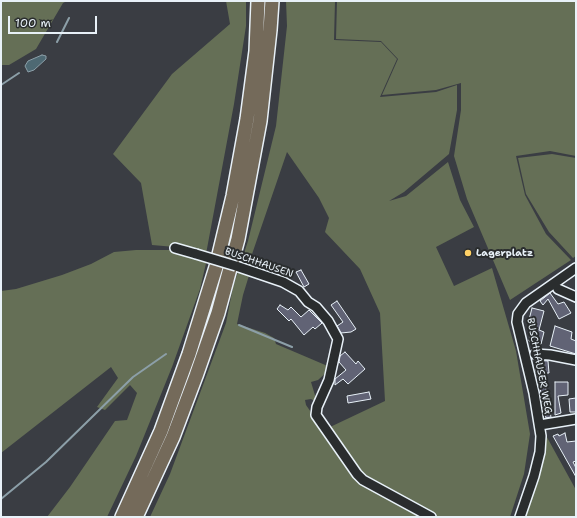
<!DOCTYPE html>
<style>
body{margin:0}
#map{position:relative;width:577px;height:518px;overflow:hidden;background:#3a3d43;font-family:"Shantell Sans",sans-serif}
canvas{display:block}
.frame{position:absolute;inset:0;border:2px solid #e8f1f8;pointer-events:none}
.scale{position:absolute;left:8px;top:16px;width:89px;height:18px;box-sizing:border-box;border:2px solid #e8f1f8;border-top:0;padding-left:5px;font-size:12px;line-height:14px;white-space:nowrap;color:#e8f1f8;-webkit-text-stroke:3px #2a2d2e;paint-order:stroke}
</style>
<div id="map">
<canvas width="577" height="518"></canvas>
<div class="frame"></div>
<div class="scale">100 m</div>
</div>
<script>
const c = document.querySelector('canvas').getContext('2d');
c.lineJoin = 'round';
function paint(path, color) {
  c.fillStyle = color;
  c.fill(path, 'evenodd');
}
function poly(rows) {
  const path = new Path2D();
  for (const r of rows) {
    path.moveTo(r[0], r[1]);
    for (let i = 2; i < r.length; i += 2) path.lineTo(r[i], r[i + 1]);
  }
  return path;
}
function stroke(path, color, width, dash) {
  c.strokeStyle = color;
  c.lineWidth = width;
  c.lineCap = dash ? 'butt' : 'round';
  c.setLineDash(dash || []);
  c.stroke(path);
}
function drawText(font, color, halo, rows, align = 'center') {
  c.font = font + ' "Shantell Sans",sans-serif';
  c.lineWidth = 4;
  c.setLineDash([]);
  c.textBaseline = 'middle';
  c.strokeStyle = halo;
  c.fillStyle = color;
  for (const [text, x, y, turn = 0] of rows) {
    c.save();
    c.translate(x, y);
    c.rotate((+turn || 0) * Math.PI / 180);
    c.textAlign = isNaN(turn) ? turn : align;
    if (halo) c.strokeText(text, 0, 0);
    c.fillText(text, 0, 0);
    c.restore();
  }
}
paint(poly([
 [1,1,67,1,63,3,36,49,9,65,1,65],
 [226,1,246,1,246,26,234,104,206,254,175,247,152,245,141,183,113,154,172,74,230,24],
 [286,1,335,1,334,40,381,42,397,59,380,97,436,92,457,85,457,110,449,154,404,192,389,201,406,196,448,162,460,200,474,227,436,247,454,286,492,268,516,351,530,434,524,474,510,517,435,517,365,478,328,428,385,401,380,313,360,269,325,232,329,218,319,198,287,152,250,260,251,269,243,295,237,324,265,333,274,338,276,344,330,367,329,370,318,380,311,382,317,402,311,399,305,400,306,405,355,475,427,517,150,517,170,474,226,323,233,287,248,241,276,126,287,26],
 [337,1,576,1,576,156,550,151,516,156,525,195,546,234,571,260,510,300,467,199,454,156,461,110,461,83,436,90,382,95,398,59,381,41,336,39],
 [552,154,576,158,576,256,573,258,549,232,526,194,518,158],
 [136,250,173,250,207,259,200,289,172,367,136,456,107,517,47,517,70,487,115,421,127,420,137,393,130,385,105,410,97,407,118,378,111,367,1,453,1,291,16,289,62,275,91,264,114,252],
 [543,430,576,490,576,517,523,517]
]), '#656f56');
const water = poly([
 [42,55,46,56,46,59,34,70,28,72,25,66,28,61,42,55]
]);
paint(water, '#4e6973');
stroke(water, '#8c9fa8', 1);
stroke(poly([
 [57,42,69,18],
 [1,85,19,73],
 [239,325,292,347],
 [1,499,46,462,133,377,166,354]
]), '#8c9fa8', 2);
const building = poly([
 [301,270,309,284,304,287,296,272,301,270],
 [550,293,558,304,564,302,571,313,559,319,548,299,543,305,540,301,550,293],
 [337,301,356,329,351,332,341,333,337,326,343,322,331,305,337,301],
 [280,305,288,310,291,307,301,317,309,310,322,323,315,329,313,327,304,335,291,319,289,321,277,309,280,305],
 [532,308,544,311,539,330,544,332,541,344,529,341,534,322,529,320,532,308],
 [555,326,572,332,571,339,576,341,576,354,550,346,555,326],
 [345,352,356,364,358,361,365,369,348,384,343,379,335,385,335,379,346,370,339,362,340,356,345,352],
 [536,360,548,361,549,373,543,373,551,417,546,418,537,373,536,373,536,360],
 [555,382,568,382,568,395,558,396,561,413,555,415,555,382],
 [369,392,371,399,348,403,347,396,369,392],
 [576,398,576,412,570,412,569,399,576,398],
 [565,433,567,442,576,441,576,461,573,462,576,468,576,477,553,436,558,434,559,436,565,433]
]);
paint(building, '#616375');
stroke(building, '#e8f1f8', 1);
const minor = poly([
 [175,248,196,254],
 [236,266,283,282,299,291,308,302,316,307,328,321,338,339,329,380,317,407,316,415,357,474,363,480,431,517],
 [558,289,576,297],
 [535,354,550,355,576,360],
 [540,425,576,419],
 [520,517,534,476,540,452,541,436,534,393,517,322,518,314,526,303,576,268]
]);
const highway = poly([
 [122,517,161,431,189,354,216,267,233,196,247,119,256,51,258,1],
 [136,517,173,437,196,376,218,313,238,239,260,121,270,30,272,1]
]);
stroke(minor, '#e8f1f8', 12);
stroke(highway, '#e8f1f8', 16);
stroke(minor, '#2a2d2e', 9);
stroke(highway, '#746a5a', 13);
const minorBridge = poly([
 [196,254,236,266]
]);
stroke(minorBridge, '#e8f1f8', 12, []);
stroke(minorBridge, '#2a2d2e', 9);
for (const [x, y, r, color] of [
 [468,253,4,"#ffd166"]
]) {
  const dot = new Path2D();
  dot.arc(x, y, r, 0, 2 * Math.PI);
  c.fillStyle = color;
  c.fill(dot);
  stroke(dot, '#2a2d2e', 1.5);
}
drawText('bold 10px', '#e8f1f8', '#2a2d2e', [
 ["Lagerplatz",476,253]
], 'left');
drawText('10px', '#e8f1f8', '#2a2d2e', [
 ["BUSCHHAUSEN",259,263,19],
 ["BUSCHHAUSER WEG",539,366,79]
]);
</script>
